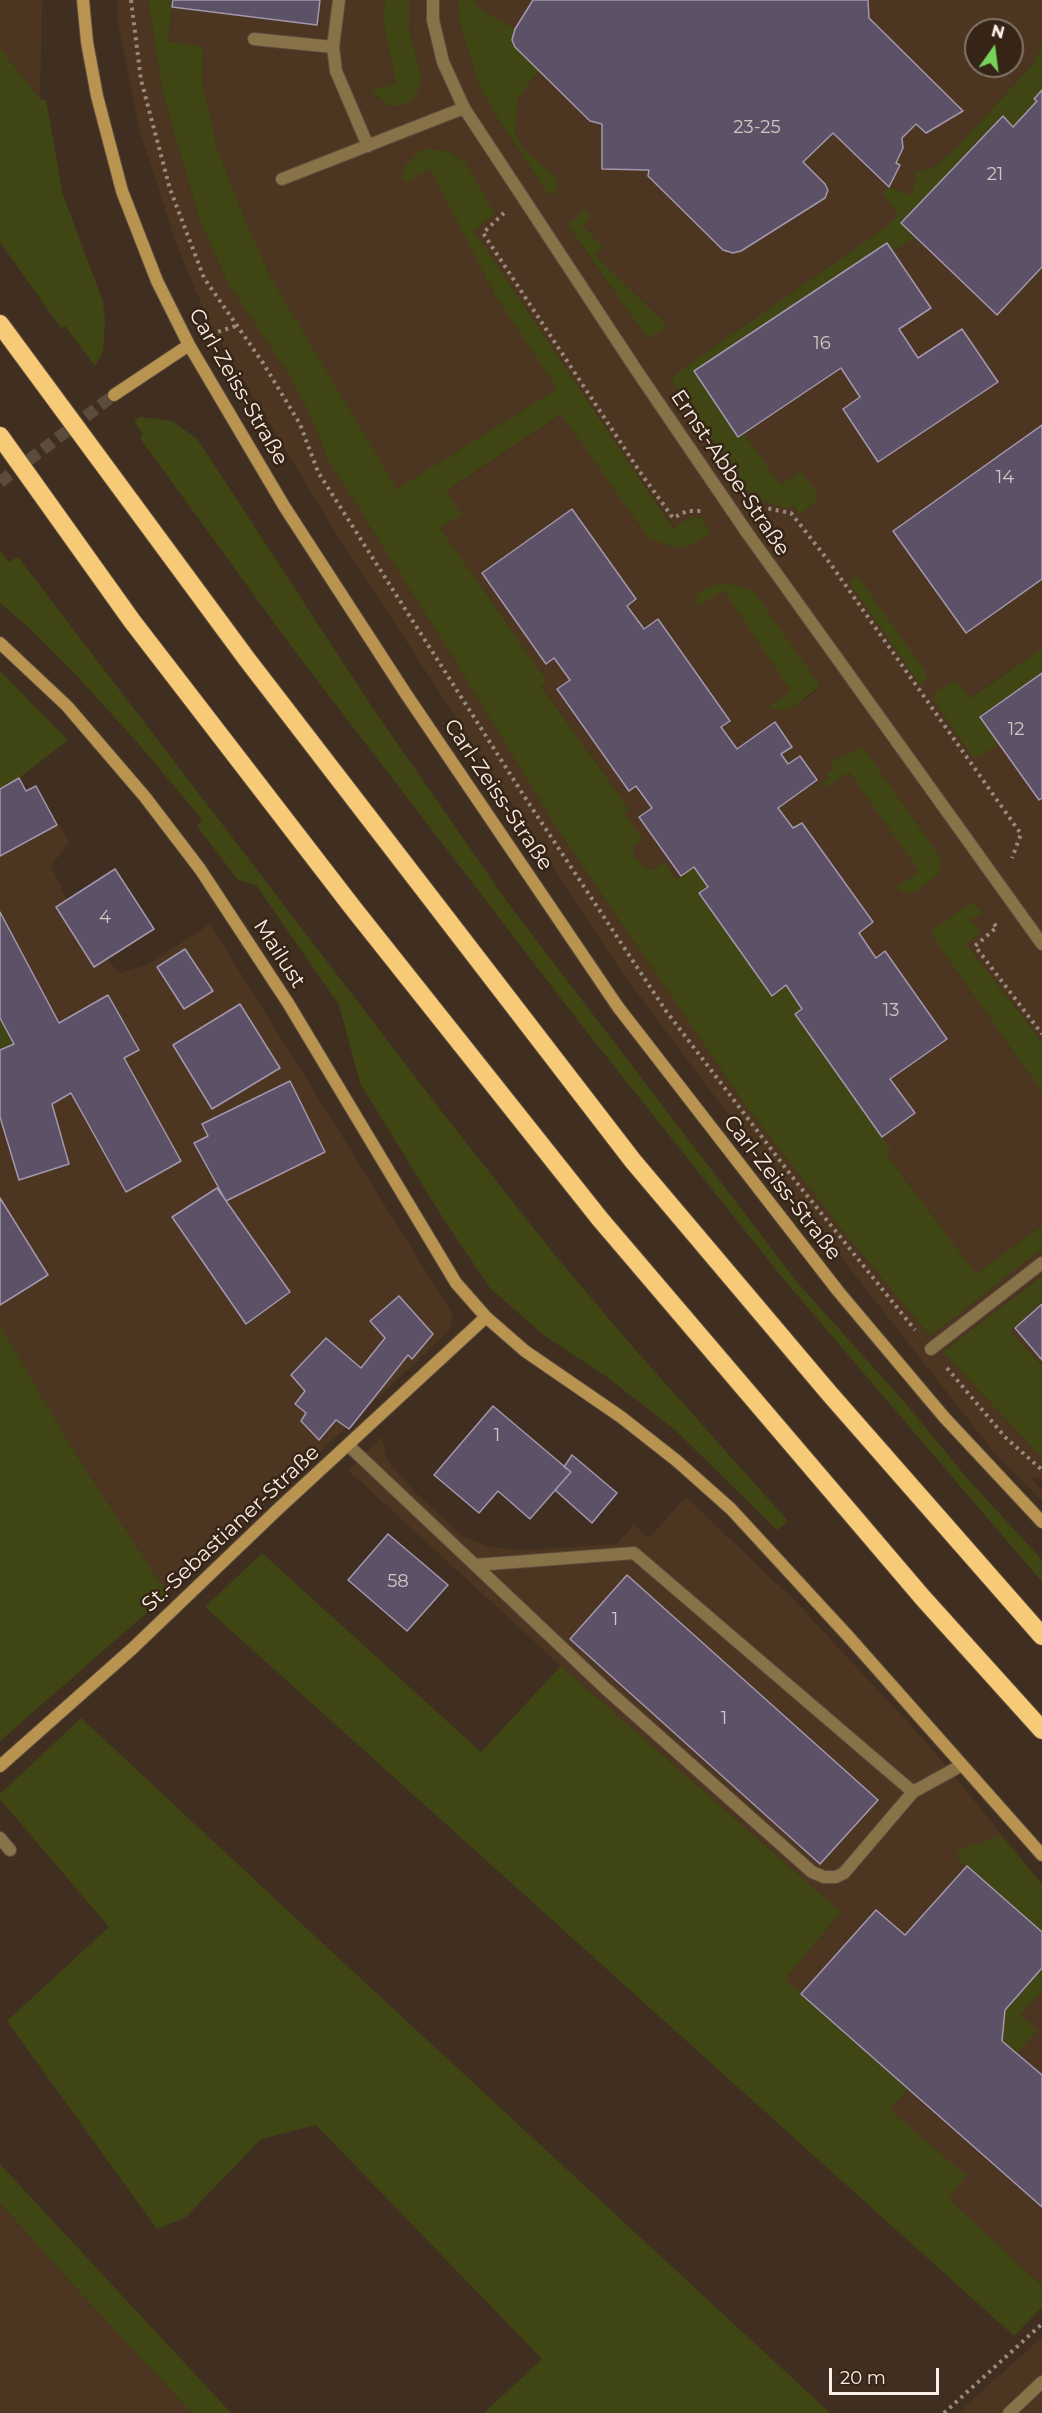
<!DOCTYPE html>
<meta charset="utf-8">
<style>
body{margin:0}
#map{position:relative;width:1042px;height:2413px;overflow:hidden;background:#402f20;font-family:Montserrat,sans-serif}
canvas{display:block}
.north{position:absolute;left:964px;top:18px;width:60px;height:60px;box-sizing:border-box;background:#362516;border:2px solid #847568;border-radius:50%;rotate:14deg;font-size:16px;font-weight:700;line-height:24px;text-align:center;color:#f9ede4}
.north::after{content:'';display:block;margin:auto;width:21px;height:27px;background:#75d25a;clip-path:polygon(50% 0,100% 100%,50% 72%,0 100%)}
.scale{position:absolute;left:829px;top:2368px;width:110px;height:27px;box-sizing:border-box;border:3px solid #f9ede4;border-top:0;padding-left:8px;font-size:18px;line-height:21px;white-space:nowrap;color:#f9ede4;-webkit-text-stroke:4px #362516;paint-order:stroke}
</style>
<div id="map">
<canvas width="1042" height="2413"></canvas>
<div class="north">N</div>
<div class="scale">20 m</div>
</div>
<script>
const c = document.querySelector('canvas').getContext('2d');
c.lineJoin = 'round';
function paint(path, color) {
  c.fillStyle = color;
  c.fill(path, 'evenodd');
}
function poly(rows) {
  const path = new Path2D();
  for (const r of rows) {
    path.moveTo(r[0], r[1]);
    for (let i = 2; i < r.length; i += 2) path.lineTo(r[i], r[i + 1]);
  }
  return path;
}
function stroke(path, color, width, dash) {
  c.strokeStyle = color;
  c.lineWidth = width;
  c.lineCap = dash ? 'butt' : 'round';
  c.setLineDash(dash || []);
  c.stroke(path);
}
function drawText(font, color, halo, rows, align = 'center') {
  c.font = font + ' Montserrat,sans-serif';
  c.lineWidth = 5;
  c.setLineDash([]);
  c.textBaseline = 'middle';
  c.strokeStyle = halo;
  c.fillStyle = color;
  for (const [text, x, y, turn = 0] of rows) {
    c.save();
    c.translate(x, y);
    c.rotate((+turn || 0) * Math.PI / 180);
    c.textAlign = isNaN(turn) ? turn : align;
    if (halo) c.strokeText(text, 0, 0);
    c.fillText(text, 0, 0);
    c.restore();
  }
}
paint(poly([
 [0,0,42,0,40,99,0,48],
 [117,0,148,0,163,94,200,221,229,285,289,375,310,414,328,460,439,635,557,828,746,1106,843,1231,930,1336,1042,1249,1042,1276,943,1352,1042,1458,1042,1480,1029,1476,1042,1490,1042,1500,993,1451,719,1102,621,971,334,530,210,325,175,240,139,128,118,23],
 [173,0,385,0,383,21,396,84,371,90,379,99,421,74,409,30,409,0,458,0,459,20,479,86,495,114,548,194,554,194,558,187,557,179,522,147,515,132,518,99,539,70,515,47,512,40,478,8,474,0,1042,0,1042,44,1033,64,958,146,932,169,912,196,889,187,882,192,898,215,886,227,678,372,671,379,753,499,794,505,799,514,816,501,801,471,781,486,743,433,738,437,694,371,887,243,1003,116,1014,126,1042,90,1042,648,970,698,933,698,974,759,980,717,1042,673,1042,1042,966,944,932,936,1042,1092,1042,1226,976,1275,887,1154,891,1150,795,1014,802,1009,786,986,772,996,699,893,654,870,648,869,636,859,633,850,637,843,623,814,629,809,541,685,547,681,440,528,446,491,562,414,649,539,690,546,710,531,701,518,693,516,674,528,474,231,447,151,405,182,430,169,495,295,557,389,397,490,270,276,243,215,218,151,202,82,203,47,168,42],
 [976,30,1012,30,1012,66,976,66],
 [591,215,583,226,595,255,668,326,648,339,568,227],
 [723,590,820,686,815,692,795,706,769,707,792,692],
 [863,747,938,854,904,893,896,888,920,871,849,772,822,783,831,778,834,770,830,764,835,759],
 [19,778,26,791,36,786,69,842,51,866,67,900,56,907,94,967,107,959,119,973,147,965,210,924,453,1315,450,1330,168,1594,80,1461,0,1326,0,789],
 [1042,1302,1042,1366,1010,1331],
 [382,1437,386,1459,417,1494,462,1536,490,1547,524,1550,617,1544,634,1525,649,1538,686,1497,796,1602,926,1742,1042,1884,1042,2286,949,2199,965,2175,890,2110,908,2090,785,1979,841,1912,561,1666,348,1470],
 [0,2203,73,2285,192,2413,0,2413],
 [1042,2337,1042,2413,958,2413]
]), '#4c3521');
paint(poly([
 [148,0,173,0,168,41,203,47,202,82,218,151,243,215,270,276,397,489,557,389,495,295,430,169,405,183,402,175,405,166,422,149,435,150,447,151,464,161,495,213,474,231,673,528,693,516,701,518,711,532,690,546,676,548,649,539,561,414,446,491,462,515,440,528,547,681,541,686,629,809,624,814,643,840,637,843,633,850,636,859,648,869,654,870,663,862,677,880,694,867,708,887,700,893,771,995,786,985,802,1009,795,1014,892,1151,887,1155,976,1274,1042,1226,1042,1249,930,1336,843,1231,746,1106,557,828,439,635,328,460,310,414,289,375,229,285,200,221,163,94],
 [385,0,409,0,409,30,421,74,419,89,412,100,401,106,389,106,370,90,396,84,383,21],
 [458,0,474,0,479,8,515,29,512,40,515,47,539,70,518,99,515,132,522,147,557,179,558,187,554,194,548,194,495,114,479,86,459,20],
 [1042,44,1042,90,1034,99,1037,101,1013,127,1003,117,916,237,892,251,887,243,694,371,737,436,743,433,781,485,801,471,818,495,817,501,799,515,794,505,788,508,753,499,671,379,678,372,886,227,898,215,882,192,889,187,912,195,917,171,932,169,958,146,1033,64],
 [0,48,40,99,46,100,63,195,103,302,105,321,103,352,95,366,65,326,61,328,0,242],
 [585,209,591,215,583,226,603,247,595,255,668,326,648,339,568,226],
 [140,417,172,421,198,440,372,707,508,903,797,1282,907,1405,967,1478,1042,1560,1042,1582,785,1281,579,1022,291,646,140,438,143,434,134,421],
 [0,550,8,562,18,557,442,1112,554,1254,632,1346,788,1521,777,1530,675,1430,607,1377,545,1336,490,1288,441,1215,360,1083,339,1005,256,885,238,880,197,826,202,819,136,741,77,676,25,624,0,603],
 [857,575,926,672,927,679,920,685,849,582],
 [726,584,741,586,753,590,820,686,795,706,787,710,768,708,791,691,723,590,699,606,695,603,698,592,716,585],
 [1042,648,1042,673,980,716,1000,744,974,759,933,699,936,692,955,681,971,698],
 [0,671,68,740,19,778,0,789],
 [863,747,938,854,942,863,938,874,922,888,915,891,904,893,896,888,919,871,849,772,825,788,821,783,830,778,827,773,833,770,830,764,835,759],
 [973,902,982,913,970,920,981,932,966,944,1042,1042,1042,1092,932,936,933,929],
 [0,1018,14,1044,0,1050],
 [1042,1276,1042,1302,1010,1331,1042,1366,1042,1458,943,1352],
 [0,1326,80,1461,168,1594,0,1741],
 [262,1553,481,1752,561,1666,841,1912,785,1979,908,2089,890,2110,966,2175,949,2199,1042,2286,1042,2307,1014,2336,205,1607],
 [81,1718,332,1952,830,2413,484,2413,542,2359,316,2125,261,2139,186,2217,157,2229,7,2021,109,1927,0,1799,0,1794],
 [1001,1836,1042,1884,1042,1932,956,1857,960,1849],
 [1042,1968,1042,1991,1020,2015,1037,2030,1017,2054,1002,2041,1005,2010],
 [0,2164,231,2413,192,2413,73,2285,0,2203]
]), '#3f4613');
const building = poly([
 [173,0,320,0,317,25,172,7,173,0],
 [533,0,868,0,869,18,963,111,926,133,916,124,902,138,903,148,896,163,900,165,889,187,833,133,803,162,825,184,828,190,825,198,741,251,733,253,723,250,648,176,649,170,602,169,602,124,590,121,515,47,512,40,515,29,533,0],
 [1042,90,1042,267,997,315,901,223,1003,116,1013,127,1037,101,1034,99,1042,90],
 [887,243,931,308,899,329,918,358,962,329,998,382,878,462,843,409,860,397,841,368,738,437,694,371,887,243],
 [1042,425,1042,579,966,633,893,531,1042,425],
 [572,509,636,599,627,606,644,629,658,619,730,721,721,727,737,749,775,722,792,747,781,754,788,764,800,756,817,780,778,808,793,828,802,823,873,922,859,933,876,958,885,951,947,1039,890,1079,915,1113,882,1137,795,1014,802,1009,786,985,772,996,699,893,708,887,694,867,681,876,639,817,652,808,636,786,629,791,557,689,570,680,554,658,546,664,482,573,572,509],
 [1042,673,1042,798,1039,800,980,717,1042,673],
 [19,778,26,791,36,786,57,825,0,856,0,789,19,778],
 [115,869,154,929,94,967,56,907,115,869],
 [0,912,59,1023,108,995,139,1050,124,1058,181,1161,126,1192,71,1093,52,1104,69,1164,19,1180,0,1117,0,1050,14,1044,0,1018,0,912],
 [185,949,213,991,184,1009,157,967,185,949],
 [240,1004,280,1068,212,1109,173,1045,240,1004],
 [290,1081,325,1152,226,1201,194,1143,208,1136,202,1124,290,1081],
 [217,1188,290,1292,246,1324,172,1217,217,1188],
 [0,1198,48,1275,0,1305,0,1198],
 [399,1296,433,1334,412,1359,408,1355,349,1429,336,1420,319,1440,301,1421,306,1413,295,1404,305,1391,291,1375,326,1338,361,1368,385,1338,370,1321,399,1296],
 [1042,1304,1042,1360,1015,1328,1042,1304],
 [493,1406,571,1472,530,1519,498,1491,479,1513,434,1475,493,1406],
 [572,1455,617,1493,592,1523,555,1490,571,1472,564,1467,572,1455],
 [388,1534,448,1585,407,1631,348,1580,388,1534],
 [627,1575,878,1800,820,1864,570,1639,627,1575],
 [967,1866,1042,1932,1042,1968,1005,2010,1002,2041,1042,2075,1042,2207,801,1994,876,1910,905,1935,967,1866]
]);
paint(building, '#5c5166');
stroke(building, '#a397ae', 1.5);
stroke(poly([
 [0,482,114,395]
]), '#5c4c3d', 12, [12, 6]);
const lane = poly([
 [254,39,333,47,336,71,368,146],
 [333,47,339,0],
 [282,179,464,108],
 [931,1349,1042,1263],
 [348,1445,475,1565,634,1553,913,1792,962,1765],
 [475,1565,605,1688,812,1872,824,1877,836,1877,844,1873,913,1792],
 [0,1838,10,1850],
 [1009,2413,1042,2382]
]);
const street = poly([
 [433,0,433,20,443,62,464,108,637,371,748,534,1042,944]
]);
const secondary = poly([
 [83,0,87,42,97,96,122,191,141,240,157,281,189,345,284,506,406,694,618,1007,838,1291,944,1417,1042,1522],
 [114,395,189,345],
 [0,643,67,706,145,797,200,869,288,1003,456,1283,486,1317,525,1351,621,1417,677,1461,731,1509,848,1636,1042,1855],
 [0,1766,133,1648,276,1511,486,1317]
]);
const highway = poly([
 [0,324,246,658,633,1161,829,1393,1042,1636],
 [0,436,132,621,353,908,600,1219,923,1598,1042,1730]
]);
stroke(lane, '#5e4d3f', 14);
stroke(street, '#5e4d3f', 14);
stroke(secondary, '#5e4d3f', 14);
stroke(highway, '#5e4d3f', 20);
stroke(poly([
 [131,0,141,80,170,189,204,278,263,363,300,424,318,472,526,799,666,1011,797,1183,915,1330],
 [504,213,483,233,640,472,673,518,687,511,703,511],
 [211,334,236,326],
 [761,507,791,513,827,559,1021,834,1012,858],
 [994,924,997,927,975,946,1042,1034],
 [947,1368,1005,1437,1042,1470],
 [944,2413,1042,2324]
]), '#988a7e', 4, [3, 4.5]);
stroke(lane, '#887248', 12);
stroke(street, '#887248', 12);
stroke(secondary, '#b99450', 12);
stroke(highway, '#f6ca76', 18);
drawText('18px', '#d2c6c4', null, [
 ["23-25",757,128],
 ["21",995,175],
 ["16",822,344],
 ["14",1005,478],
 ["12",1016,730],
 ["4",105,918],
 ["13",891,1011],
 ["1",497,1436],
 ["58",398,1582],
 ["1",615,1620],
 ["1",724,1719]
]);
drawText('21px', '#f9ede4', '#362516', [
 ["Carl-Zeiss-Straße",238,387,60],
 ["Ernst-Abbe-Straße",730,473,56],
 ["Carl-Zeiss-Straße",498,795,56],
 ["Mailust",279,954,57],
 ["Carl-Zeiss-Straße",782,1188,52],
 ["St.-Sebastianer-Straße",231,1529,-43]
]);
</script>
